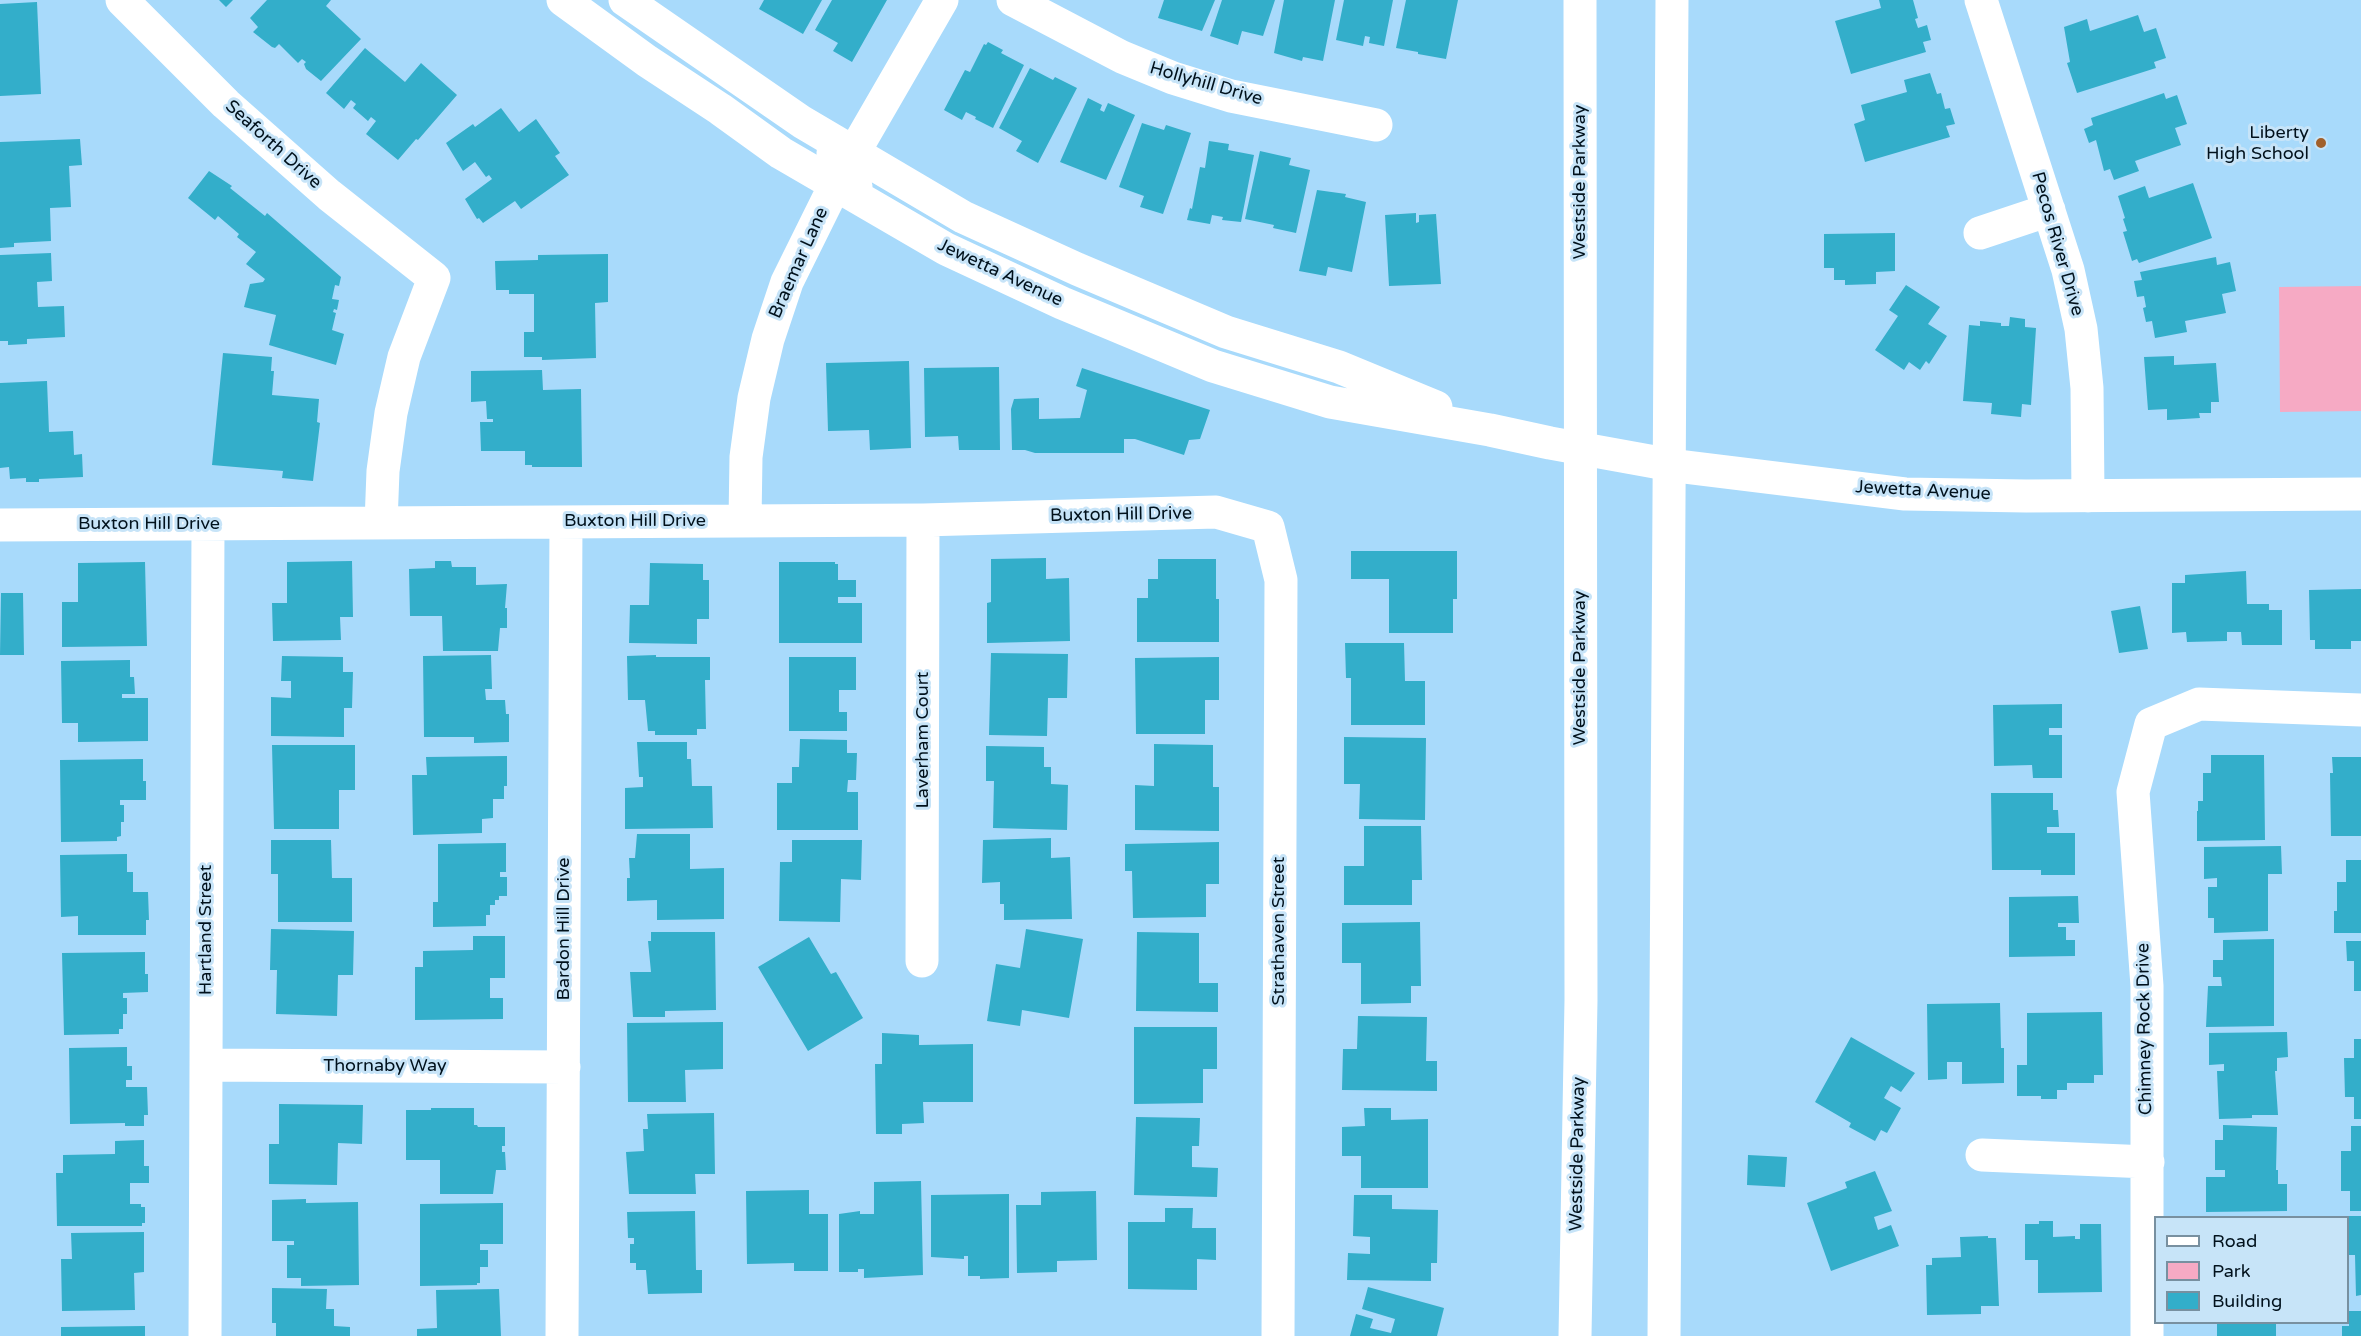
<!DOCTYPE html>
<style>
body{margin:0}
#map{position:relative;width:2361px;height:1336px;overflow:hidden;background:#a8dafb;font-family:"Varela Round",sans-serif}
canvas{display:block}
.legend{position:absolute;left:2154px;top:1216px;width:195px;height:108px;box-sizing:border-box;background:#c7e4f8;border:2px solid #7890a0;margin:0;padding:8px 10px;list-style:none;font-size:18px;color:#01111c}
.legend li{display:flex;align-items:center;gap:12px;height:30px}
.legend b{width:30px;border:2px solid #7890a0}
</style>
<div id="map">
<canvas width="2361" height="1336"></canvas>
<ul class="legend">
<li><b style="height:8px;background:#fff"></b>Road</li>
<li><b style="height:16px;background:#f6aac4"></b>Park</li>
<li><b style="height:16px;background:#33aeca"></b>Building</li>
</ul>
</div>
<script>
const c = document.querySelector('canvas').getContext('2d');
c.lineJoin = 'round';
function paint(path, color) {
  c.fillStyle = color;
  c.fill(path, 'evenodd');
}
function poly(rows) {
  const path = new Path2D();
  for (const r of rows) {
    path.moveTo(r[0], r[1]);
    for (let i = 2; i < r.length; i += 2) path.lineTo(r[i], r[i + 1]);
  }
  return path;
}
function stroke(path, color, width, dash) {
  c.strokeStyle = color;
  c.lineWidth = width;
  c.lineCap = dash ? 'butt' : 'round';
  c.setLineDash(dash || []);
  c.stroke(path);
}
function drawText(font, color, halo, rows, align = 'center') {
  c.font = font + ' "Varela Round",sans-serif';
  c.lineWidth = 6;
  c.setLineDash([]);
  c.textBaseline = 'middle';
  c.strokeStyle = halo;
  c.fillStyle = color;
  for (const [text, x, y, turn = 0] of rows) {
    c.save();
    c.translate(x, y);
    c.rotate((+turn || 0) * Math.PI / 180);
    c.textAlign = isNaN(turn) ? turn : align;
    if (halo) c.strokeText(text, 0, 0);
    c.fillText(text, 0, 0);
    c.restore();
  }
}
paint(poly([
 [2361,286,2361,411,2280,412,2279,287]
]), '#f6aac4');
paint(poly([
 [219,0,233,0,226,7],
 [267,0,331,0,326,6,361,39,321,81,306,69,304,64,306,62,302,59,298,63,279,44,275,48,272,47,253,32,258,27,250,18],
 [764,0,822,0,803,34,759,9],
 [832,0,887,0,852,62,833,51,838,43,815,30],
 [1164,0,1215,0,1202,31,1158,18],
 [1222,0,1275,0,1263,36,1242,31,1238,45,1210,36],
 [1284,0,1335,0,1323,61,1303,57,1302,61,1274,53],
 [1344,0,1393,0,1384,46,1369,43,1370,37,1365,36,1363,46,1336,40],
 [1406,0,1458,0,1446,59,1418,54,1418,52,1396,48],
 [1879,0,1913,0,1918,18,1915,19,1918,28,1927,25,1931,40,1923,42,1926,52,1851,74,1835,21,1881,8],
 [37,2,41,94,0,96,0,4],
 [2138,15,2144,32,2156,28,2166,58,2154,62,2156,68,2077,93,2067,63,2070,62,2064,27,2087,19,2090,31],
 [988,42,1003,50,1001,53,1024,65,993,128,975,119,976,117,966,112,962,120,944,110,965,70,970,72,984,44,986,45],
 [365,48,405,82,421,63,457,95,418,140,416,139,398,160,366,134,376,121,371,117,368,121,353,108,356,104,351,100,344,109,326,93],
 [1030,68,1053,80,1055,77,1077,88,1038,163,1016,151,1022,141,999,128],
 [1930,73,1937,94,1941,93,1945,109,1950,108,1955,124,1946,126,1950,137,1865,162,1854,124,1865,120,1861,105,1907,92,1904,80],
 [2164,93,2166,99,2177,95,2187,124,2175,128,2181,145,2135,161,2139,171,2114,180,2110,169,2104,171,2096,140,2089,143,2084,129,2093,125,2091,118],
 [1088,98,1102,105,1100,110,1104,112,1108,103,1135,115,1106,180,1060,162],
 [501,108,519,132,536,119,560,153,555,156,569,175,521,209,515,201,483,223,479,218,477,219,465,199,492,179,489,175,486,177,475,162,463,171,446,143,473,124,475,127],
 [1142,123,1164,130,1166,125,1191,133,1163,214,1140,207,1144,196,1119,187],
 [80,139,82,165,69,166,71,207,50,208,51,241,14,243,14,247,0,248,0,142],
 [1209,141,1229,144,1228,150,1254,155,1241,222,1222,220,1223,217,1212,215,1210,224,1187,220,1190,208,1192,209,1200,167,1205,168],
 [1260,151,1291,158,1289,165,1310,170,1296,233,1273,228,1274,225,1245,219],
 [209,171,232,186,230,188,265,216,267,213,341,277,339,286,335,285,332,299,339,300,337,310,334,309,333,312,336,313,332,330,344,334,336,365,269,345,276,315,244,307,250,284,263,282,265,279,246,264,256,252,237,237,239,234,218,216,215,220,188,198],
 [2193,183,2212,238,2139,263,2137,259,2132,261,2123,232,2127,231,2123,219,2125,218,2118,196,2145,186,2149,198],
 [1317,190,1346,194,1345,197,1366,202,1352,272,1328,267,1326,276,1299,271],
 [1416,213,1416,223,1419,222,1419,215,1436,214,1441,284,1389,286,1385,215],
 [1895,233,1895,271,1876,272,1876,284,1845,285,1845,280,1834,280,1834,268,1824,268,1824,234],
 [51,253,52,281,37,282,38,307,64,306,65,337,27,339,27,344,8,345,8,341,0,341,0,255],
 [608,254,608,302,595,303,596,358,542,360,542,357,524,357,524,332,534,332,534,294,509,294,509,290,496,290,495,261,538,260,538,255],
 [2216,257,2217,265,2230,262,2236,291,2222,294,2226,313,2185,321,2187,332,2155,338,2152,321,2146,322,2143,308,2146,307,2144,296,2137,297,2134,281,2142,280,2140,272],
 [1906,285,1940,307,1928,324,1947,336,1929,364,1926,361,1920,370,1909,362,1904,370,1875,350,1898,316,1889,310],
 [2010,317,2025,319,2025,327,2036,328,2031,405,2022,404,2021,417,1991,414,1992,403,1963,401,1969,325,1980,326,1980,321,2001,323,2001,326,2009,326],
 [223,353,272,357,271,371,274,371,272,395,319,399,317,422,320,423,313,481,282,478,283,471,212,465],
 [2174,356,2174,365,2216,363,2219,402,2211,402,2211,413,2199,413,2200,418,2167,420,2167,409,2148,410,2144,357],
 [909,361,911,448,870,450,869,430,828,431,826,363],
 [999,367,1000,450,959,450,958,436,925,437,924,368],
 [1082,368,1210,410,1200,439,1189,440,1184,455,1135,439,1124,439,1124,453,1035,453,1025,450,1012,450,1011,409,1014,399,1039,398,1039,419,1080,418,1087,390,1076,386],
 [542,370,543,390,581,389,582,467,532,467,532,465,525,465,525,451,481,451,480,422,493,422,493,419,487,419,486,401,471,402,471,371],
 [47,381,49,432,73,431,74,455,82,454,83,477,39,479,39,482,26,482,26,478,10,479,9,467,0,468,0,383],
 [1351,551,1457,551,1457,599,1453,599,1453,633,1389,633,1389,579,1351,579],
 [1046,558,1046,579,1069,578,1070,641,987,643,987,603,991,602,991,559],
 [1158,559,1216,559,1216,599,1219,599,1219,642,1137,642,1137,598,1148,598,1148,579,1158,579],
 [352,561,353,617,340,617,341,640,273,641,272,603,287,603,287,562],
 [435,561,451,561,452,567,476,567,476,585,507,584,505,608,507,608,507,628,500,628,498,651,443,651,442,616,410,616,409,569,435,568],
 [145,562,147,646,62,647,62,602,78,602,78,563],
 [779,562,835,562,835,564,838,564,838,580,856,580,856,597,838,597,838,603,862,603,862,643,779,643],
 [650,563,703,564,703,580,709,580,709,619,697,619,697,644,629,643,630,605,649,605],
 [2246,571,2247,604,2269,604,2269,610,2282,610,2282,645,2242,645,2241,632,2227,632,2227,641,2187,642,2186,632,2172,633,2172,583,2185,583,2185,575],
 [2361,589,2361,641,2351,641,2351,649,2315,649,2315,640,2310,640,2309,590],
 [1,593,23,593,24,655,0,655],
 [2140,606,2148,649,2119,653,2111,611],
 [1345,643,1404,643,1405,681,1425,681,1425,725,1351,725,1351,678,1346,678],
 [991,653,1068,654,1067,698,1048,698,1047,736,989,735],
 [491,655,492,689,485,689,486,700,505,700,506,714,509,714,509,742,474,743,474,737,424,737,423,656],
 [656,655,656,657,710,657,710,680,705,680,706,729,697,729,697,735,655,735,655,731,648,731,645,700,628,700,627,656],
 [282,656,343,657,343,672,353,672,352,708,344,708,344,737,271,736,271,697,291,698,291,681,281,681],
 [789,657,856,657,856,690,839,690,839,712,847,712,847,731,789,731],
 [1219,657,1219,700,1205,700,1205,734,1136,734,1135,658],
 [130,660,130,677,134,677,135,694,122,694,122,698,148,698,148,741,78,742,78,723,62,723,61,661],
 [2062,704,2062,728,2049,728,2049,735,2062,735,2062,778,2033,778,2032,765,1994,766,1993,705],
 [1344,737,1426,738,1425,820,1359,819,1360,784,1344,784],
 [800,739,847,740,847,753,857,753,856,780,848,780,847,792,858,792,858,830,777,830,777,783,792,783,792,767,799,767],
 [637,742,687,742,687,759,691,759,692,786,712,786,713,828,625,829,625,788,643,787,643,777,639,777],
 [1154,744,1213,745,1213,787,1219,787,1219,831,1135,830,1135,785,1154,786],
 [272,745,355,745,355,790,339,790,339,829,274,829],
 [986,746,1044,747,1044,767,1051,767,1051,784,1068,785,1067,830,993,828,994,781,986,781],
 [2211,755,2264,755,2265,840,2197,841,2197,811,2198,811,2198,801,2203,801,2203,773,2211,773],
 [507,756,507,786,504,786,504,799,493,799,493,818,482,819,482,833,413,835,412,775,427,775,426,757],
 [2332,757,2361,757,2361,836,2331,836,2330,773,2333,773],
 [143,759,143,781,146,781,146,800,120,800,120,805,124,805,124,822,121,822,121,836,117,837,117,841,61,842,60,760],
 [1991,793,2053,793,2053,810,2058,810,2059,827,2047,827,2047,833,2075,833,2075,875,2041,875,2041,870,1992,870],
 [1364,826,1421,826,1422,880,1412,880,1412,905,1344,905,1344,866,1364,866],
 [637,834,690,834,690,869,724,868,724,919,657,920,657,900,627,901,627,878,630,878,629,858,635,858],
 [1051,838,1051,858,1070,857,1072,919,1004,920,1004,904,1000,904,1000,882,982,883,983,840],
 [271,840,331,840,332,878,352,878,352,922,278,922,278,874,271,874],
 [792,840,862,840,861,880,841,879,840,922,779,921,780,862,792,862],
 [1219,842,1219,884,1206,884,1206,917,1133,918,1132,871,1125,871,1125,844],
 [506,843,506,872,500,872,500,877,507,877,507,896,499,896,499,900,495,900,495,905,490,905,490,915,486,915,486,926,433,927,433,902,438,902,438,844],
 [2281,846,2282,874,2268,874,2268,931,2214,933,2214,918,2208,918,2208,887,2217,887,2217,878,2204,879,2204,847],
 [127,854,127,872,133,872,133,892,148,892,149,920,146,920,146,935,78,935,78,916,61,917,60,855],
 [2346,860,2361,860,2361,933,2334,933,2334,911,2337,911,2337,882,2346,882],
 [2078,896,2079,923,2058,923,2058,927,2066,927,2066,940,2075,940,2075,956,2009,957,2009,897],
 [1420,922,1421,986,1411,986,1411,1003,1361,1004,1361,963,1342,963,1342,923],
 [271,929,354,931,353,975,338,975,337,1016,276,1014,277,970,270,970],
 [1026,929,1083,939,1069,1018,1022,1010,1020,1026,987,1021,996,964,1020,968],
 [651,932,715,932,716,1010,665,1011,665,1017,633,1017,630,972,651,972,648,941,651,941],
 [1137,932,1199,933,1199,983,1218,983,1218,1012,1136,1011],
 [473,936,505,936,505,978,490,978,490,998,503,998,503,1019,415,1020,415,967,423,967,423,951,473,950],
 [809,937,831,974,836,972,863,1018,808,1051,758,967],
 [2274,939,2274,1026,2206,1027,2208,986,2222,986,2221,977,2213,977,2213,960,2223,960,2223,940],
 [2346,941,2361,941,2361,991,2354,991,2354,961,2347,961],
 [145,952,145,974,148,974,148,992,123,993,123,998,127,998,127,1014,123,1014,123,1029,119,1029,119,1034,64,1035,62,953],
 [2000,1003,2001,1048,2004,1048,2004,1083,1962,1084,1962,1062,1947,1062,1947,1079,1928,1080,1927,1004],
 [2102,1012,2103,1075,2094,1075,2094,1083,2067,1083,2067,1090,2057,1090,2057,1099,2041,1099,2041,1096,2017,1096,2017,1065,2027,1065,2027,1013],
 [1358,1016,1427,1017,1426,1061,1437,1061,1437,1091,1342,1090,1343,1049,1357,1049],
 [723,1022,723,1069,685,1070,686,1102,628,1102,627,1023],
 [1134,1027,1217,1027,1217,1069,1203,1069,1203,1103,1134,1104],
 [2287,1032,2288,1057,2277,1058,2277,1071,2275,1071,2278,1115,2252,1115,2252,1118,2219,1119,2217,1071,2224,1071,2224,1064,2209,1065,2209,1033],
 [882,1033,919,1035,919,1045,973,1044,973,1102,923,1102,924,1123,902,1124,902,1134,876,1134,875,1064,882,1064],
 [1851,1037,1915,1073,1901,1092,1891,1086,1884,1098,1901,1108,1887,1133,1881,1130,1875,1141,1849,1127,1851,1123,1815,1102],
 [2354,1039,2361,1039,2361,1119,2354,1119,2354,1097,2345,1097,2344,1058,2354,1058],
 [127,1047,127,1066,132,1066,132,1080,126,1080,126,1087,147,1087,148,1115,144,1115,144,1126,125,1126,125,1123,70,1124,69,1048],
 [279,1104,363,1105,362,1144,338,1143,337,1185,269,1184,269,1144,279,1144],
 [431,1108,474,1108,474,1125,477,1125,478,1127,505,1127,505,1146,502,1146,502,1152,505,1152,506,1170,496,1170,493,1194,440,1194,440,1160,406,1160,406,1110,431,1110],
 [1364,1108,1391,1108,1391,1120,1428,1119,1428,1188,1361,1188,1361,1156,1342,1156,1342,1127,1365,1126],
 [714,1113,715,1174,695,1174,696,1194,629,1194,626,1152,644,1151,643,1129,648,1129,647,1114],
 [1136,1117,1200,1118,1199,1146,1192,1146,1192,1167,1218,1168,1217,1197,1134,1195],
 [2223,1125,2277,1127,2276,1170,2278,1170,2278,1184,2287,1184,2287,1211,2206,1212,2206,1177,2225,1177,2225,1170,2215,1170,2215,1140,2223,1140],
 [2351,1126,2361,1126,2361,1211,2350,1211,2350,1191,2341,1191,2341,1151,2351,1151],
 [144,1140,144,1166,149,1166,149,1183,130,1183,130,1204,141,1204,141,1207,145,1207,145,1223,142,1223,142,1226,57,1226,56,1173,63,1173,63,1155,115,1154,115,1141],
 [1748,1155,1787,1157,1785,1187,1747,1185],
 [1875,1171,1892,1211,1874,1217,1878,1230,1891,1225,1899,1246,1831,1271,1807,1203,1847,1188,1845,1182],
 [921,1181,923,1275,864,1278,864,1269,858,1269,858,1272,839,1272,839,1214,860,1211,860,1214,874,1214,874,1182],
 [809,1190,809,1214,828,1214,828,1271,794,1271,794,1263,747,1264,746,1191],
 [1096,1191,1097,1260,1057,1261,1057,1272,1017,1273,1016,1205,1041,1205,1041,1192],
 [1009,1194,1009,1278,980,1279,980,1276,968,1276,968,1256,964,1256,964,1259,931,1257,931,1195],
 [1354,1195,1392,1195,1392,1209,1438,1210,1437,1263,1431,1263,1431,1281,1347,1280,1348,1253,1370,1254,1370,1237,1353,1236],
 [306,1199,306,1203,358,1202,359,1285,301,1286,301,1278,287,1278,287,1245,294,1245,294,1241,272,1241,272,1200],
 [503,1203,503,1244,480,1244,480,1250,488,1250,488,1267,480,1267,480,1283,477,1283,477,1285,420,1286,420,1204],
 [1165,1208,1193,1208,1192,1228,1216,1228,1216,1260,1197,1259,1197,1290,1128,1289,1128,1222,1165,1222],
 [695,1211,696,1270,702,1270,702,1293,648,1294,646,1270,636,1270,636,1263,630,1263,630,1244,634,1244,634,1238,628,1238,627,1212],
 [2348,1216,2361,1216,2361,1295,2356,1296,2355,1255,2348,1255],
 [2039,1221,2053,1221,2053,1237,2075,1236,2075,1239,2080,1239,2080,1224,2101,1224,2102,1292,2038,1293,2038,1260,2025,1260,2025,1224,2039,1224],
 [144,1232,144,1272,134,1273,135,1310,62,1311,61,1259,72,1259,71,1233],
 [1988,1236,1988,1238,1996,1238,1999,1306,1981,1306,1981,1314,1927,1315,1926,1265,1932,1265,1932,1258,1961,1257,1960,1237],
 [1368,1287,1444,1308,1437,1336,1350,1336,1356,1314,1373,1319,1370,1328,1391,1333,1395,1319,1362,1309],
 [272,1288,327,1289,326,1309,334,1309,334,1326,350,1327,350,1336,276,1336,276,1323,272,1323],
 [499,1289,501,1336,417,1336,417,1329,437,1328,436,1290],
 [2349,1311,2361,1311,2361,1336,2342,1336,2342,1326,2349,1326],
 [2217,1322,2276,1322,2276,1336,2217,1336],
 [145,1326,145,1336,61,1336,61,1327]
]), '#33aeca');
stroke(poly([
 [122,0,226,104,329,195,434,278,404,357,391,413,383,471,381,523],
 [563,0,647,61,720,109,781,153,946,249,1062,303,1213,366,1330,402,1490,430,1550,443,1677,466,1905,494,2026,496,2361,494],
 [625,0,802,122,963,217,1077,269,1226,332,1339,367,1436,407],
 [1013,0,1122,57,1173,78,1231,96,1376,125],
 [1981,0,2068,270,2081,329,2087,388,2088,496],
 [833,153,853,154,942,0],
 [1980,233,2049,210],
 [745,521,746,457,754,398,768,339,787,282,835,185,856,187],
 [0,525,923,520,1216,512,1268,527,1281,580,1278,1336],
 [922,961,923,520],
 [206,1065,564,1067],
 [1982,1155,2148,1162],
 [205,1336,208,524],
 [562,1336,566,522],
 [2147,1336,2147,986,2133,792,2151,724,2199,704,2361,710]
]), '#fff', 33);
stroke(poly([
 [1575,1336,1581,1000,1580,0],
 [1664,1336,1672,0]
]), '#fff', 33);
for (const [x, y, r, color] of [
 [2321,143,6,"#a1602b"]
]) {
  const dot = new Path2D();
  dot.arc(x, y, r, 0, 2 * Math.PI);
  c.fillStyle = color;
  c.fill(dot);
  stroke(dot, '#c7e4f8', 2);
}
drawText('18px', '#01111c', '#c7e4f8', [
 ["Hollyhill Drive",1206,84,16],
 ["Seaforth Drive",273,145,42],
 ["Westside Parkway",1580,182,-90],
 ["Pecos River Drive",2057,244,74],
 ["Braemar Lane",799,263,-66],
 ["Jewetta Avenue",1000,273,25],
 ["Jewetta Avenue",1923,491,3],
 ["Buxton Hill Drive",1121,515,-1],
 ["Buxton Hill Drive",635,521],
 ["Buxton Hill Drive",149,524],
 ["Westside Parkway",1580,668,-90],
 ["Laverham Court",923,740,-90],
 ["Bardon Hill Drive",564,929,-90],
 ["Hartland Street",206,930,-90],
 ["Strathaven Street",1279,931,-90],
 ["Chimney Rock Drive",2145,1029,-91],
 ["Thornaby Way",385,1066],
 ["Westside Parkway",1578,1154,-89]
]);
drawText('18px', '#01111c', '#c7e4f8', [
 ["Liberty",2309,133],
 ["High School",2309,154]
], 'right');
</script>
